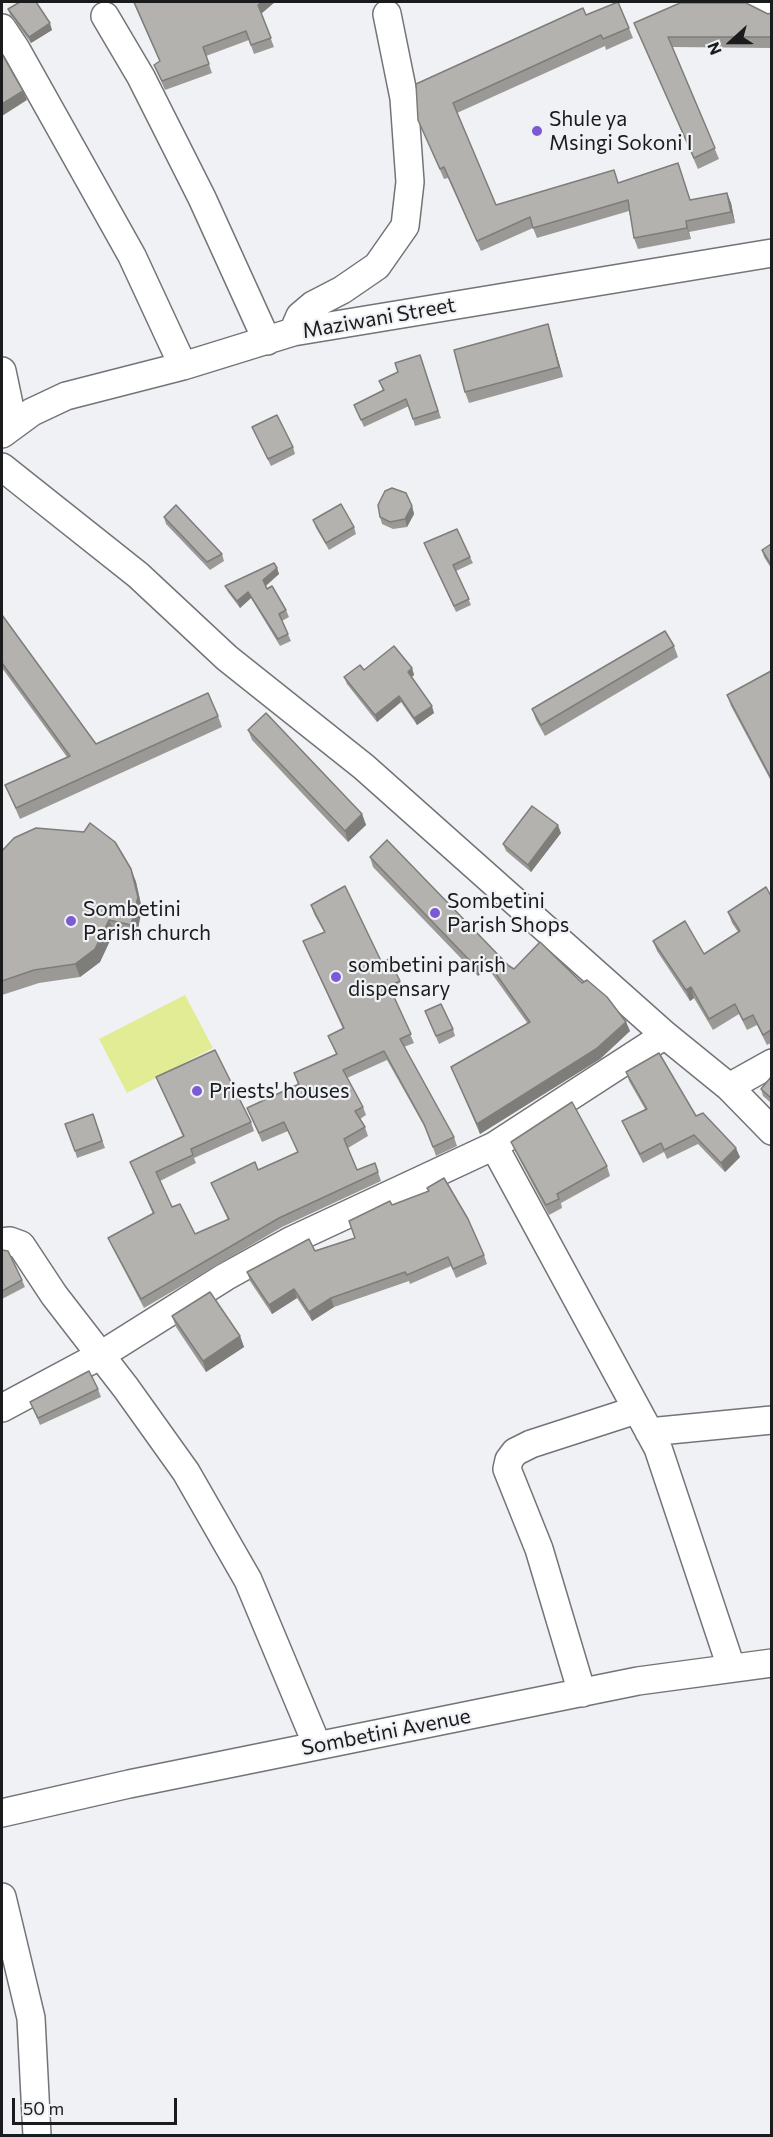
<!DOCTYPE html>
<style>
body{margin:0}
#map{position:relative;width:773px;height:2137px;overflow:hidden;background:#eff1f5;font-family:Commissioner,sans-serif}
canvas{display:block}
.frame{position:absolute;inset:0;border:3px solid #1a1b1c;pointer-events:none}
.north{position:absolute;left:701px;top:12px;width:60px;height:60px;-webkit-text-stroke:4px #eff1f5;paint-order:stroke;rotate:249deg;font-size:16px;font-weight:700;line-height:24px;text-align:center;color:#1a1b1c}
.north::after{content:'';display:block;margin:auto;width:21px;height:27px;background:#1a1b1c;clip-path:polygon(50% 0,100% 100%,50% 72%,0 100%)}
.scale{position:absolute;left:12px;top:2098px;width:165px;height:27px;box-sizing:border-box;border:3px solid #1a1b1c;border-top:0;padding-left:8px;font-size:18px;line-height:21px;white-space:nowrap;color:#1a1b1c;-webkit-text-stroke:4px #eff1f5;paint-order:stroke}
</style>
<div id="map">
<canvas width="773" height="2137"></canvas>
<div class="frame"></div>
<div class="north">N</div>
<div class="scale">50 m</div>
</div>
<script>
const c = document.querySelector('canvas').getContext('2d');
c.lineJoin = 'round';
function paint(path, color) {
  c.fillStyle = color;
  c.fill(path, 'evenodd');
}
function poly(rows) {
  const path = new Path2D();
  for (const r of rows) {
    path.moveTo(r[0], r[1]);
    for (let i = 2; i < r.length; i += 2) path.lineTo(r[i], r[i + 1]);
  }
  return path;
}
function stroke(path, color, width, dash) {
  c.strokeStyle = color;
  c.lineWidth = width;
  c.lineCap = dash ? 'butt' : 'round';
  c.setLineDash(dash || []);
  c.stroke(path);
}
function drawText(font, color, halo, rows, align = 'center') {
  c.font = font + ' Commissioner,sans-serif';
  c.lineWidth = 4.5;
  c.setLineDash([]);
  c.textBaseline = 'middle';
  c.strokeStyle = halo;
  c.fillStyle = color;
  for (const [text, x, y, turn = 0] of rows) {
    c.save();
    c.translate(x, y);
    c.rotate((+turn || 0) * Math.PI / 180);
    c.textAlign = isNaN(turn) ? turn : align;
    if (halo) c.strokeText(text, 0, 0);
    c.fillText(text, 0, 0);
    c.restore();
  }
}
paint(poly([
 [185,995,213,1048,127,1093,99,1039]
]), '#e1ec95');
const minor = poly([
 [760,2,772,9],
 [105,16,141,77,202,198,267,341],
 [2,28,16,49,132,256,183,366],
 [293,332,300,316,313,305,342,290,377,266,405,226,410,182,404,98,387,14],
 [2,371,13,423],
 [2,434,32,412,66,396,183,366,293,332,772,253],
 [2,467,138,575,227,658,364,767,665,1035,729,1087,772,1131],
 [729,1087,772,1063],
 [494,1146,658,1448,731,1667],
 [2,1242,10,1241,21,1245,54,1295,126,1388,186,1472,248,1580,317,1745],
 [2,1408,101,1355,225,1277,290,1241,494,1146,665,1035],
 [649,1432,772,1420],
 [582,1693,539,1549,507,1469,509,1460,515,1452,531,1444,636,1410],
 [2,1813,129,1784,638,1681,772,1663],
 [2,1897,31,2018,37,2136]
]);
stroke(minor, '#727477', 30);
stroke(minor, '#fff', 27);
paint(poly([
 [133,2,275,2,261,13,274,47,254,54,249,40,206,56,212,73,165,90,154,65,160,62],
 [8,9,52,30,31,43,10,15],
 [771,13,771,48,672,47,719,159,698,169,634,23,768,14],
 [586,15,629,28,633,38,606,50,605,46,457,113,496,205,618,183,690,200,727,193,731,203,735,223,689,232,691,239,638,249,634,238,629,211,537,238,533,228,481,251,448,178,444,179,418,120],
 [551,335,563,377,469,403,465,392],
 [420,355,441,418,415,426,409,406,364,427,354,405,383,391,379,381,398,372],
 [252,427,293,447,295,454,271,466,255,434],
 [412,506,414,514,407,527,393,529,382,524,380,517],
 [164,517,222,554,224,561,210,570,166,524],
 [313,520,354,527,356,534,329,550,316,528],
 [424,543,470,557,473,563,456,571,471,605,456,612],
 [771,544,771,568,764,557,762,550],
 [277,568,279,574,266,586,267,589,286,610,289,617,282,621,291,641,280,646,251,598,240,608,228,592,225,586],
 [2,615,96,744,218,716,222,727,20,819,5,785,67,757,2,668],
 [674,646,678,657,545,736,536,720,532,709],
 [412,668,414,675,412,677,434,713,417,725,401,702,377,722,347,684,344,677,364,670],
 [771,671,771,781,731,706,727,695],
 [248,730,362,814,366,825,348,842,252,740],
 [561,833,531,872,506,851,503,844],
 [2,851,131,869,136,882,142,909,136,938,114,932,100,962,80,977,39,983,2,995],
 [370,857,514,969,582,983,626,1022,630,1031,600,1059,480,1134,451,1067,528,1024,487,967,478,976,373,867],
 [771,896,771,1043,767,1045,757,1025,747,1030,739,1014,713,1030,694,998,690,1001,657,951,653,941,704,954,738,932,732,923,728,912],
 [311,905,382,963,400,981,403,990,393,995,414,1043,404,1047,454,1137,457,1146,436,1156,428,1133,387,1060,347,1078,363,1107,366,1115,360,1119,365,1127,368,1136,348,1148,357,1170,375,1163,381,1181,282,1227,144,1308,112,1247,108,1238,153,1214,130,1162,183,1137,156,1077,251,1122,254,1131,194,1158,196,1163,160,1181,172,1207,195,1234,228,1220,211,1183,258,1170,298,1152,288,1131,262,1142,247,1108,298,1085,294,1073,336,1054,328,1036,343,1029,303,941,324,932,314,914],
 [425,1011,453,1029,455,1036,439,1044],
 [626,1072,696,1116,740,1157,725,1172,698,1144,667,1159,664,1152,643,1163,626,1130,622,1121,645,1109,629,1081],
 [771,1077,771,1103,763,1096,761,1089],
 [93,1114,105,1148,77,1158,75,1151],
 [511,1142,607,1166,610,1176,561,1203,562,1208,549,1215,515,1151],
 [427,1188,484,1255,487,1264,456,1278,451,1266,410,1284,409,1281,334,1307,312,1321,297,1298,272,1314,250,1281,247,1272,355,1238,392,1205,429,1192],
 [2,1250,22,1280,25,1287,2,1299],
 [172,1316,240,1336,244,1347,206,1372,176,1327],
 [98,1389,101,1397,40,1425,30,1402]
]), '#9b9996');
paint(poly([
 [262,2,275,2,261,14,258,5],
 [50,23,52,30,31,43,29,37],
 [23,91,27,100,2,116,2,104],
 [727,193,731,203,735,223,731,212],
 [686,221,689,232,691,239,687,228],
 [548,324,551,335,563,377,559,367],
 [412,506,414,514,407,527,405,519],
 [277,568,279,574,265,586,263,580],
 [248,592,251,598,240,608,237,601],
 [412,668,414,675,410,678,408,672],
 [399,696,401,702,377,722,375,715],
 [432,706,434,713,417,725,414,718],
 [362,814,366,825,348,842,345,831],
 [558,825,561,833,531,872,528,865],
 [131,869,136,882,142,909,136,938,131,925],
 [109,920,114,932,100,962,80,977,75,964],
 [484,957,487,967,478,976,475,966],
 [691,987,694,998,690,1001,686,990],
 [626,1022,630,1031,600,1059,480,1134,477,1124],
 [736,1148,740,1157,725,1172,721,1163],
 [294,1289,297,1298,272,1314,269,1305],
 [331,1298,334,1307,312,1321,309,1312],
 [240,1336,244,1347,206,1372,203,1361]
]), '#7e7d7a');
const building = poly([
 [20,2,36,2,50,23,29,37,8,9,20,2],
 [134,2,262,2,258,5,271,38,251,45,246,31,203,47,209,64,162,81,154,65,160,61,134,2],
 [618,2,629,28,603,39,601,35,453,103,496,205,614,170,618,183,678,163,690,200,727,193,731,212,686,221,687,228,634,238,628,200,533,228,530,217,477,241,444,167,440,169,418,120,416,84,583,8,586,15,618,2],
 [680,3,746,3,768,14,771,13,771,37,668,37,715,148,694,158,634,23,680,3],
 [2,54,23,91,2,104,2,54],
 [548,324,559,367,465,392,454,350,548,324],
 [420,355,438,411,413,419,406,399,361,420,354,405,384,390,379,381,398,372,395,363,420,355],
 [277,415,293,447,268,459,252,427,277,415],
 [392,488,406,493,412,506,405,519,390,522,380,517,378,505,385,491,392,488],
 [341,504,354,527,326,543,313,520,341,504],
 [176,505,222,554,207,562,164,517,176,505],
 [457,529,470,557,453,565,469,599,454,606,424,543,457,529],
 [771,544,771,565,762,550,771,544],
 [274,563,277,568,263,580,267,589,272,586,286,610,279,614,288,634,278,639,248,592,237,601,225,586,274,563],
 [2,615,96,744,208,693,218,716,16,808,5,785,70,756,2,663,2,615],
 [665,631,674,646,541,725,532,709,665,631],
 [394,646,412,668,408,672,432,706,414,718,399,696,375,715,344,677,360,665,364,670,394,646],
 [771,671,771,778,727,695,771,671],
 [266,713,362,814,345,831,248,730,266,713],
 [532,806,558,825,528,865,503,844,532,806],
 [90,823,115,842,131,869,138,897,131,925,109,920,95,949,75,964,34,970,2,981,2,851,14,838,36,828,84,832,90,823],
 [387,840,509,966,514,969,540,942,582,983,587,980,607,997,626,1022,596,1049,477,1124,451,1067,530,1022,484,957,475,966,370,857,387,840],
 [345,886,382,963,389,959,400,981,389,986,411,1034,400,1039,454,1137,433,1147,424,1124,384,1051,343,1070,363,1107,355,1111,365,1127,344,1139,357,1170,375,1163,378,1172,279,1218,141,1299,108,1238,154,1213,130,1162,184,1136,156,1077,215,1050,251,1122,191,1149,193,1155,156,1172,172,1207,180,1204,195,1234,229,1219,211,1183,255,1162,258,1170,298,1152,284,1122,259,1133,247,1108,299,1084,294,1073,337,1054,328,1036,344,1028,303,941,325,932,311,905,345,886],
 [766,887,771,896,771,1030,763,1035,753,1015,743,1020,735,1004,709,1019,691,987,686,990,653,941,685,921,704,954,740,931,728,912,766,887],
 [441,1004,453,1029,436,1036,425,1011,441,1004],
 [659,1053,696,1116,703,1113,736,1148,721,1163,694,1135,664,1150,661,1143,640,1154,622,1121,647,1109,626,1072,659,1053],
 [771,1077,771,1098,761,1089,771,1077],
 [572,1102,607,1166,557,1194,559,1199,546,1205,511,1142,572,1102],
 [93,1114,102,1141,75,1151,65,1124,93,1114],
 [444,1178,468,1219,484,1255,453,1269,448,1257,407,1275,405,1272,331,1298,309,1312,294,1289,269,1305,247,1272,309,1239,315,1251,355,1238,349,1221,390,1201,392,1205,429,1191,427,1188,444,1178],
 [2,1250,8,1251,22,1280,2,1291,2,1250],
 [210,1292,240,1336,203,1361,172,1316,210,1292],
 [89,1371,98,1389,38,1418,30,1402,89,1371]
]);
paint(building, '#b4b2af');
stroke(building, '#7e7d7a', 1.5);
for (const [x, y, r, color] of [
 [537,131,6,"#7b5ad4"],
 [435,913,6,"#7b5ad4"],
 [71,921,6,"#7b5ad4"],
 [336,977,6,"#7b5ad4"],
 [197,1091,6,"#7b5ad4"]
]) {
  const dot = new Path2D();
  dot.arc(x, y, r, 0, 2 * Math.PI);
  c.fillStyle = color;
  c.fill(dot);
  stroke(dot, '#eff1f5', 2);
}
drawText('21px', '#1a1b1c', '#eff1f5', [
 ["Shule ya",549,119],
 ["Msingi Sokoni I",549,143],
 ["Sombetini",447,901],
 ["Parish Shops",447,925],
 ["Sombetini",83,909],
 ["Parish church",83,933],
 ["sombetini parish",348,965],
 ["dispensary",348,989],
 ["Priests' houses",209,1091]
], 'left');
drawText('21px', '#1a1b1c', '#eff1f5', [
 ["Maziwani Street",379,318,-10],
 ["Sombetini Avenue",386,1732,-11]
]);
</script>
